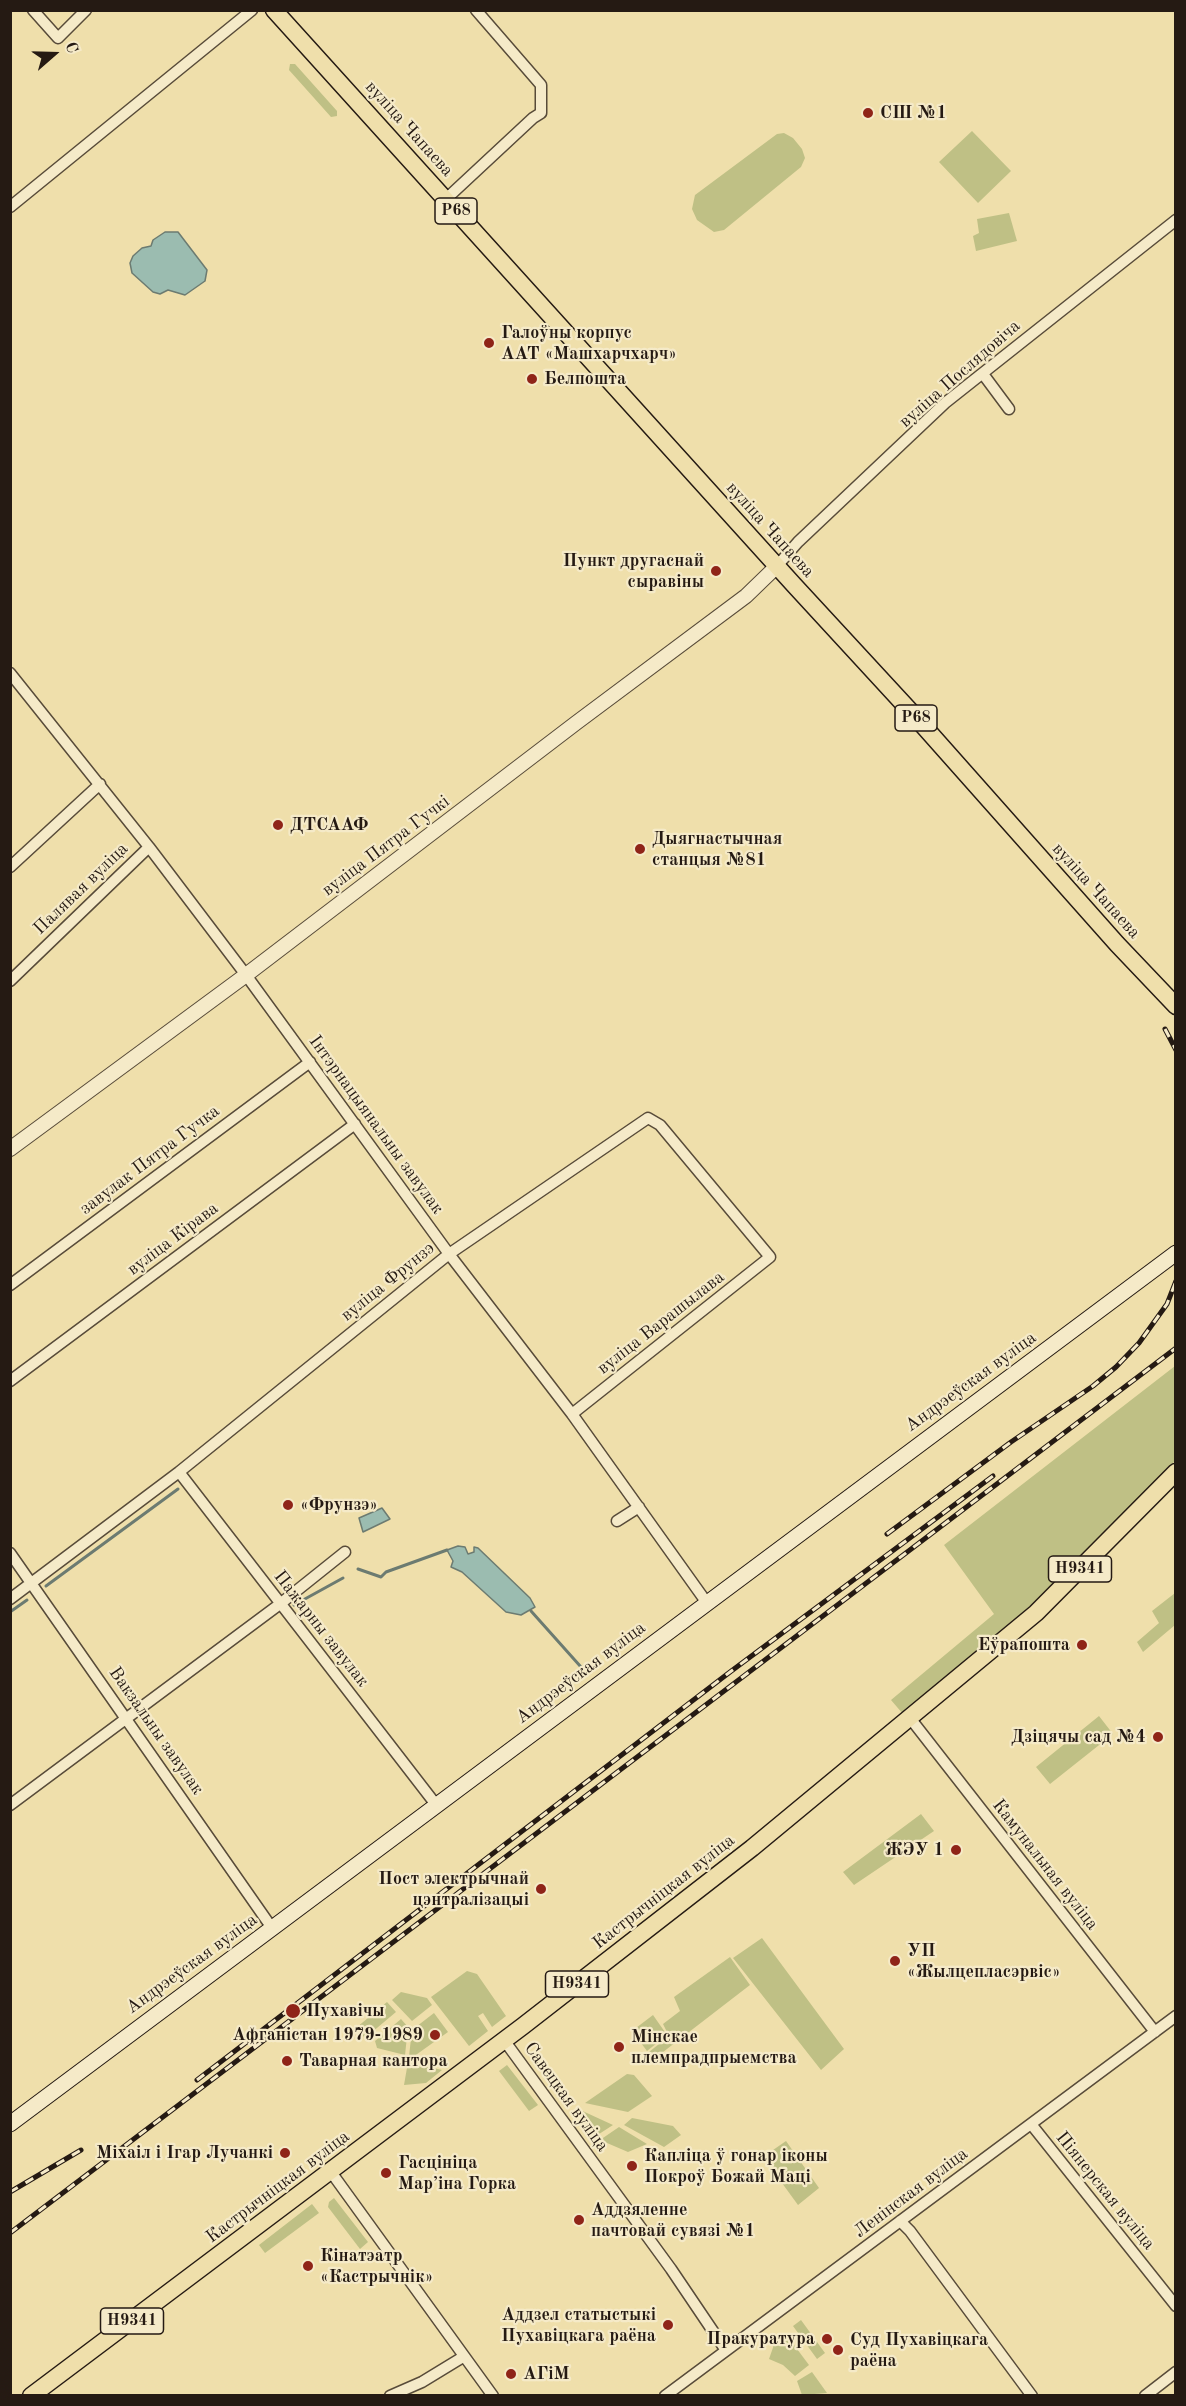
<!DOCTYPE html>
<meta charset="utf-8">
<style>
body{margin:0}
#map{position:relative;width:1186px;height:2406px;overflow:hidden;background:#efdfab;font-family:"Old Standard TT",serif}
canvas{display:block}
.frame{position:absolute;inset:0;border:12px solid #251a13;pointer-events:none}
.north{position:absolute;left:24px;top:24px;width:60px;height:60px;-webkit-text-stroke:4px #f5eac8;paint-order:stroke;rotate:70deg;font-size:16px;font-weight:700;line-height:24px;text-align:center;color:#251a13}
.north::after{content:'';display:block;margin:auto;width:21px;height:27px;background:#251a13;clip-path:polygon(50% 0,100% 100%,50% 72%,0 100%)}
</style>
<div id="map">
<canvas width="1186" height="2406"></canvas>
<div class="frame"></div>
<div class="north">С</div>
</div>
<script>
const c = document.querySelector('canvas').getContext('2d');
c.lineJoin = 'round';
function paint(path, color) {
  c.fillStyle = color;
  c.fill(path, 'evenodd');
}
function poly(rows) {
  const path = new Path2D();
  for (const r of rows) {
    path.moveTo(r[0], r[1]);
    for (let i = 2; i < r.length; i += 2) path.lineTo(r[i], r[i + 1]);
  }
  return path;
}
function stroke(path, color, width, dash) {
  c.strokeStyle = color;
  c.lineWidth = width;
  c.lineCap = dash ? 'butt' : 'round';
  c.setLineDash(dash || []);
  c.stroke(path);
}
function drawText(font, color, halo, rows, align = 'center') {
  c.font = font + ' "Old Standard TT",serif';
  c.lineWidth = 4.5;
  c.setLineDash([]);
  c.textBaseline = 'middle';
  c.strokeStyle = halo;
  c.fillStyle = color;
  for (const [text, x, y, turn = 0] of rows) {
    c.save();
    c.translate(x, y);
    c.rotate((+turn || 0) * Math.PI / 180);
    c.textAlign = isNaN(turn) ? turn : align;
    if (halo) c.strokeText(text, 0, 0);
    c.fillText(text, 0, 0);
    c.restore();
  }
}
paint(poly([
 [290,64,295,64,337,111,337,116,331,117,289,70],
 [972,131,1011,171,978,203,939,162],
 [784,133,793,138,802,149,805,158,801,167,724,230,714,232,697,220,692,209,695,195,777,134],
 [1009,213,1017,241,976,251,973,236,979,233,977,219],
 [1175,1366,1175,1461,1122,1517,1031,1607,903,1714,891,1700,994,1614,944,1545],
 [1175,1593,1175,1625,1143,1652,1137,1642,1159,1623,1152,1611],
 [1099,1716,1113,1734,1050,1784,1036,1767],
 [921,1814,934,1831,854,1885,843,1872],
 [762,1938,844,2049,821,2070,733,1958],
 [730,1957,750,1985,654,2059,649,2052,669,2036,663,2024,680,2011,674,1997],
 [467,1971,477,1974,506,2016,492,2027,483,2013,478,2016,488,2031,469,2046,431,1997],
 [401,1992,427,1998,432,2005,412,2021,392,2000],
 [387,2002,396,2012,365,2038,356,2028],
 [434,2013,448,2032,413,2057,409,2056,412,2030],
 [653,2015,667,2035,647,2051,632,2031],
 [401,2019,408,2027,405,2055,377,2048,375,2041],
 [408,2062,442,2070,426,2083,404,2085],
 [507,2065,538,2105,529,2111,499,2071],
 [627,2074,634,2075,652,2096,628,2112,585,2103],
 [576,2108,613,2125,596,2136],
 [632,2118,673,2126,681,2135,664,2147,624,2125],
 [619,2127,647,2144,628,2152,600,2140],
 [786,2141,819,2188,798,2205,763,2157],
 [334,2198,368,2242,360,2249,328,2207,329,2202],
 [312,2204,319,2213,265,2253,259,2245],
 [801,2320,825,2353,817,2359,793,2326],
 [780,2335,788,2337,809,2365,795,2376,783,2365,769,2359,776,2339],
 [812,2372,827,2393,802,2395,797,2381]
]), '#bfc085');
const water = poly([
 [165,232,178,232,207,270,205,281,185,295,168,290,160,294,153,292,132,273,130,263,133,256,142,248,151,246,153,240,165,232],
 [382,1508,390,1519,363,1532,359,1518,382,1508],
 [458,1546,465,1547,468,1554,474,1552,474,1547,478,1548,530,1598,535,1607,521,1615,506,1612,462,1572,451,1567,453,1561,447,1550,458,1546]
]);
paint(water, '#9bbcb0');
stroke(water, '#6c7b71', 1.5);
stroke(poly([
 [358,1569,381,1577,386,1572,447,1550],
 [46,1586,178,1489],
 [294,1605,343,1578],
 [531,1611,581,1667],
 [10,1612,27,1600]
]), '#6c7b71', 3);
const minor = poly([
 [33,10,58,38,86,10],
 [446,199,533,118,541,113,541,85,476,10],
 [10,207,252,10],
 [983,374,1009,409],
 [777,566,798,542,945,403,1176,220],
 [10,673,149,847,246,975,449,1254,572,1414,707,1603],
 [10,867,100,784],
 [10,981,149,847],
 [10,1285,310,1062],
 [10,1381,355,1124],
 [179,1472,437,1806],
 [617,1521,639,1507],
 [10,1553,272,1928],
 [10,1599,179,1472,449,1254,648,1118,660,1125,770,1257,572,1414],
 [910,1718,1155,2032],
 [10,1805,280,1604,345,1552],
 [504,2040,671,2269,725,2349],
 [1031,2124,1176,2306],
 [331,2172,493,2396],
 [900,2221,910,2231,1032,2396],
 [390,2396,422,2382,463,2357],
 [665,2396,1176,2016],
 [1145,2396,1176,2372]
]);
const tertiary = poly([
 [10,1149,246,975,576,723,746,596,777,566]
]);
const secondary = poly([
 [10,2124,1176,1253]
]);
const primary = poly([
 [274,10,794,585,912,713,1117,944,1176,1006],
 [31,2396,523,2026,752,1848,1036,1613,1176,1472]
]);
stroke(minor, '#584b39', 13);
stroke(tertiary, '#584b39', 16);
stroke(secondary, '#251a13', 17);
stroke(primary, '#251a13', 19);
stroke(minor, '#f5eac8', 10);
stroke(tertiary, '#f5eac8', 14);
stroke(secondary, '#f5eac8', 15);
stroke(primary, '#efdfab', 16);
const rail = poly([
 [1165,1029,1176,1050],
 [887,1534,1011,1442,1093,1386,1116,1367,1139,1343,1167,1304,1176,1281],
 [197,2080,730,1672,993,1476],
 [10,2192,81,2150],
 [10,2233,1176,1348]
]);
stroke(rail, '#251a13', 5);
stroke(rail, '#f5eac8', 3, [9]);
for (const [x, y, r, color] of [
 [868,113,6,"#8f2418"],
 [489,343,6,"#8f2418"],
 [532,379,6,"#8f2418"],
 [716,571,6,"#8f2418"],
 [278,825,6,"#8f2418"],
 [640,849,6,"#8f2418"],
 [288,1505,6,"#8f2418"],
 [1082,1645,6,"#8f2418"],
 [1158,1737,6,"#8f2418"],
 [956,1850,6,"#8f2418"],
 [541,1889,6,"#8f2418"],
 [895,1961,6,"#8f2418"],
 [293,2011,8,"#8f2418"],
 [435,2035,6,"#8f2418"],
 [619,2047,6,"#8f2418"],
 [287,2061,6,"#8f2418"],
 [285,2153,6,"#8f2418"],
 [632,2166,6,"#8f2418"],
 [386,2173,6,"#8f2418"],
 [579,2220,6,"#8f2418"],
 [308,2266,6,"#8f2418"],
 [668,2325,6,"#8f2418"],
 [827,2339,6,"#8f2418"],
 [838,2350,6,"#8f2418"],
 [511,2374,6,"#8f2418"]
]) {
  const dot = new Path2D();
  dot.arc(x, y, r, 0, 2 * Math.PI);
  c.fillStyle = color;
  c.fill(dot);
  stroke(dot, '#f5eac8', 2);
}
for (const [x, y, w] of [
 [456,211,42],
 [916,718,42],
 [1080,1569,63],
 [577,1984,63],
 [132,2321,63]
]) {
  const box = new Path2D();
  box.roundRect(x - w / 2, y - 13, w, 26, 4.5);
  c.fillStyle = '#f5eac8';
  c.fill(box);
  stroke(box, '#251a13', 1.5);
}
drawText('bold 16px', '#251a13', null, [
 ["Р68",456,211],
 ["Р68",916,718],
 ["Н9341",1080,1569],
 ["Н9341",577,1984],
 ["Н9341",132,2321]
]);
drawText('bold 18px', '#251a13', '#f5eac8', [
 ["СШ №1",880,113],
 ["Галоўны корпус",501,333],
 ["ААТ «Машхарчхарч»",501,354],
 ["Белпошта",544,379],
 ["Пункт другаснай",704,561,"right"],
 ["сыравіны",704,582,"right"],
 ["ДТСААФ",290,825],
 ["Дыягнастычная",652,839],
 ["станцыя №81",652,860],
 ["«Фрунзэ»",300,1505],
 ["Еўрапошта",1070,1645,"right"],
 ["Дзіцячы сад №4",1146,1737,"right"],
 ["ЖЭУ 1",944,1850,"right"],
 ["Пост электрычнай",529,1879,"right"],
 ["цэнтралізацыі",529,1900,"right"],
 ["УП",907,1951],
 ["«Жылцепласэрвіс»",907,1972],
 ["Пухавічы",306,2011],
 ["Афганістан 1979-1989",423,2035,"right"],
 ["Мінскае",631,2037],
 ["племпрадпрыемства",631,2058],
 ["Таварная кантора",299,2061],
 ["Міхаіл і Ігар Лучанкі",273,2153,"right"],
 ["Капліца ў гонар іконы",644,2156],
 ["Покроў Божай Маці",644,2177],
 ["Гасцініца",398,2163],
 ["Марʼіна Горка",398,2184],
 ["Аддзяленне",591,2210],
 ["пачтовай сувязі №1",591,2231],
 ["Кінатэатр",320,2256],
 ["«Кастрычнік»",320,2277],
 ["Аддзел статыстыкі",656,2315,"right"],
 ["Пухавіцкага раёна",656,2336,"right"],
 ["Пракуратура",815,2339,"right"],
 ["Суд Пухавіцкага",850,2340],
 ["раёна",850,2361],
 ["АГіМ",523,2374]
], 'left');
drawText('18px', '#251a13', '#f5eac8', [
 ["вуліца Чапаева",409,129,48],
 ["вуліца Послядовіча",960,374,-41],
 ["вуліца Чапаева",770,530,48],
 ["вуліца Пятра Гучкі",386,846,-37],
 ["Палявая вуліца",81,889,-44],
 ["вуліца Чапаева",1096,891,48],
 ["Інтэрнацыянальны завулак",376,1125,54],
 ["завулак Пятра Гучка",150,1160,-37],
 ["вуліца Кірава",173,1239,-37],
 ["вуліца Фрунзэ",388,1282,-39],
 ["вуліца Варашылава",661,1323,-38],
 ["Андрэеўская вуліца",971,1382,-36],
 ["Пажарны завулак",321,1629,52],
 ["Андрэеўская вуліца",581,1673,-37],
 ["Вакзальны завулак",156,1731,55],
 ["Камунальная вуліца",1045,1865,52],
 ["Кастрычніцкая вуліца",664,1892,-38],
 ["Андрэеўская вуліца",192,1964,-36],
 ["Савецкая вуліца",566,2097,54],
 ["Кастрычніцкая вуліца",278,2187,-37],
 ["Піянерская вуліца",1105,2191,51],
 ["Ленінская вуліца",911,2193,-37]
]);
</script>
